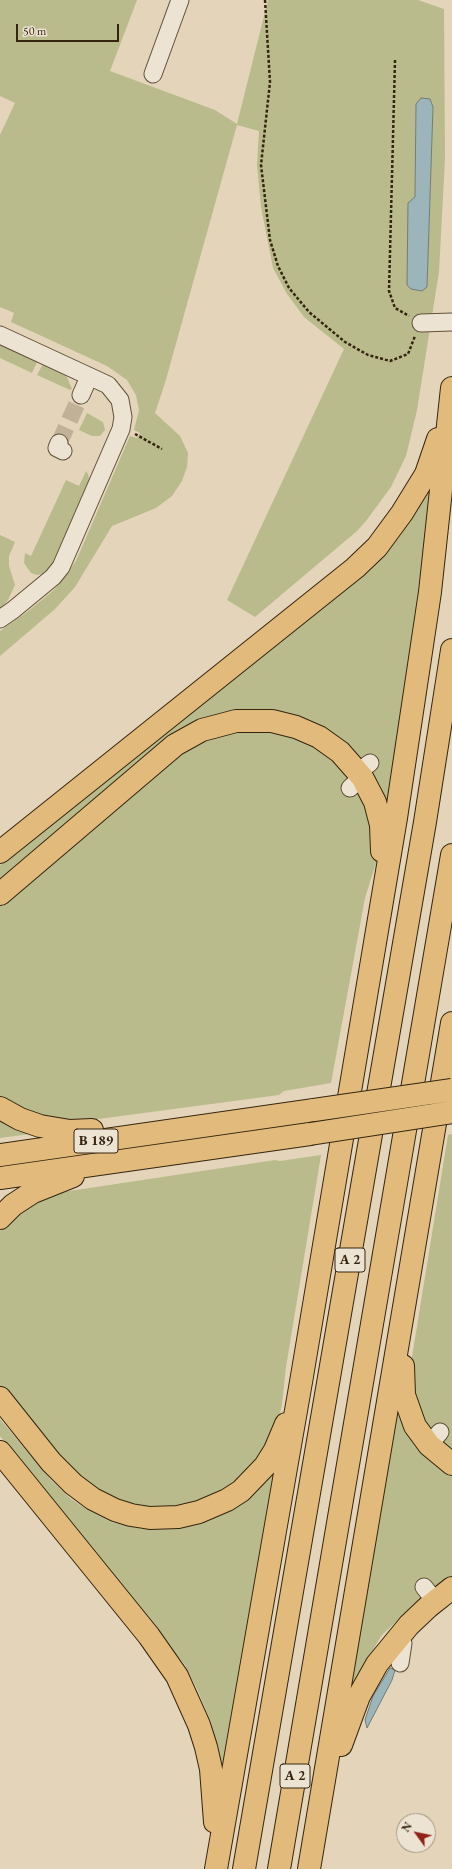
<!DOCTYPE html>
<style>
body{margin:0}
#map{position:relative;width:452px;height:1869px;overflow:hidden;background:#e4d4b9;font-family:"EB Garamond",serif}
canvas{display:block}
.north{position:absolute;left:396px;top:1813px;width:40px;height:40px;box-sizing:border-box;background:#ede3d2;border:1px solid #a39784;border-radius:50%;rotate:303deg;font-size:11px;font-weight:700;line-height:16px;text-align:center;color:#35250f}
.north::after{content:'';display:block;margin:auto;width:14px;height:18px;background:#8f2418;clip-path:polygon(50% 0,100% 100%,50% 72%,0 100%)}
.scale{position:absolute;left:16px;top:24px;width:103px;height:18px;box-sizing:border-box;border:2px solid #35250f;border-top:0;padding-left:5px;font-size:12px;line-height:14px;white-space:nowrap;color:#35250f;-webkit-text-stroke:3px #ede3d2;paint-order:stroke}
</style>
<div id="map">
<canvas width="452" height="1869"></canvas>
<div class="north">N</div>
<div class="scale">50 m</div>
</div>
<script>
const c = document.querySelector('canvas').getContext('2d');
c.lineJoin = 'round';
function paint(path, color) {
  c.fillStyle = color;
  c.fill(path, 'evenodd');
}
function poly(rows) {
  const path = new Path2D();
  for (const r of rows) {
    path.moveTo(r[0], r[1]);
    for (let i = 2; i < r.length; i += 2) path.lineTo(r[i], r[i + 1]);
  }
  return path;
}
function stroke(path, color, width, dash) {
  c.strokeStyle = color;
  c.lineWidth = width;
  c.lineCap = dash ? 'butt' : 'round';
  c.setLineDash(dash || []);
  c.stroke(path);
}
function drawText(font, color, halo, rows, align = 'center') {
  c.font = font + ' "EB Garamond",serif';
  c.lineWidth = 4;
  c.setLineDash([]);
  c.textBaseline = 'middle';
  c.strokeStyle = halo;
  c.fillStyle = color;
  for (const [text, x, y, turn = 0] of rows) {
    c.save();
    c.translate(x, y);
    c.rotate((+turn || 0) * Math.PI / 180);
    c.textAlign = isNaN(turn) ? turn : align;
    if (halo) c.strokeText(text, 0, 0);
    c.fillText(text, 0, 0);
    c.restore();
  }
}
paint(poly([
 [0,0,137,0,110,71,215,110,237,124,268,0,418,0,444,9,445,159,439,272,417,410,406,456,391,487,366,521,357,531,255,617,227,600,344,349,304,317,287,294,273,268,261,207,257,165,259,131,237,125,165,383,155,413,180,436,188,453,187,467,182,481,172,496,156,508,112,526,75,587,55,609,0,656,0,631,27,612,54,590,76,561,130,436,137,438,140,433,134,430,139,410,136,395,127,380,107,366,11,322,14,313,0,307,0,135,15,103,0,96],
 [430,99,433,107,427,287,415,197,416,104],
 [0,344,37,362,32,373,0,358],
 [43,364,66,375,72,389,70,390,37,375],
 [87,413,103,422,105,430,100,436,92,436,79,430],
 [86,471,88,474,90,482,52,566,43,574,37,575,31,573,24,563,25,553,31,556,66,480,79,486],
 [435,481,389,813,381,787,371,771,349,745,328,730,305,718,275,710,243,709,224,712,204,718,170,737,82,810,0,881,0,865,371,568,400,536],
 [0,535,15,542,9,556,9,566,15,585,8,600,0,610],
 [231,729,287,732,336,759,366,801,377,855,376,863,365,898,331,1083,284,1091,279,1095,91,1120,53,1119,35,1114,0,1097,0,905,163,764,190,746],
 [0,1117,30,1134,0,1138],
 [452,1134,452,1455,418,1412,411,1377,412,1357,448,1135],
 [321,1155,286,1367,282,1404,279,1419,268,1450,234,1486,199,1502,171,1508,139,1507,106,1496,75,1473,0,1386,0,1231,10,1221,34,1202,63,1192,275,1160,280,1161],
 [396,1395,452,1474,452,1576,403,1615,381,1636,351,1688,348,1687],
 [0,1419,52,1481,70,1498,83,1507,111,1522,142,1529,173,1529,204,1522,245,1500,255,1493,276,1470,222,1776,211,1722,197,1689,185,1665,0,1436]
]), '#b9bb8c');
const water = poly([
 [421,98,430,99,433,107,427,287,422,291,411,289,407,285,408,203,415,197,416,104,421,98],
 [390,1668,395,1670,392,1680,367,1728,365,1720,373,1696,390,1668]
]);
paint(water, '#9cb5bb');
stroke(water, '#737b76', 1);
stroke(poly([
 [59,443,81,395]
]), '#c1b197', 17, [17, 8]);
const minor = poly([
 [153,74,180,0],
 [421,323,452,322],
 [0,335,108,385,120,400,123,417,121,429,61,567,53,577,13,610,0,619],
 [81,395,89,377],
 [59,443,57,448,63,451],
 [358,772,370,763],
 [350,788,362,777],
 [429,1445,440,1432],
 [424,1587,435,1601],
 [392,1644,403,1643,400,1663]
]);
const highway = poly([
 [0,852,355,568,377,547,402,513,426,474,438,439],
 [0,894,175,745,202,730,236,721,272,721,296,727,319,737,340,752,362,777,375,802,381,825,382,851],
 [0,1108,20,1119,40,1126,70,1131,92,1130],
 [0,1155,314,1110],
 [0,1178,310,1134],
 [0,1218,13,1205,33,1192,73,1176],
 [403,1366,404,1395,415,1426,429,1445,452,1464],
 [0,1398,51,1462,73,1484,93,1499,115,1510,131,1515,150,1518,178,1517,199,1512,227,1500,241,1491,265,1466,275,1450,286,1424],
 [0,1452,149,1636,177,1676,199,1725,206,1747,211,1769,215,1822],
 [341,1745,359,1696,377,1664,409,1625,428,1607,452,1588],
 [216,1869,301,1382,396,818,430,592,452,388],
 [244,1869,425,822,452,650],
 [279,1869,452,855],
 [309,1869,452,1023]
]);
stroke(minor, '#61513a', 19);
stroke(highway, '#35250f', 24);
stroke(poly([
 [265,0,270,82,261,165,270,240,278,266,289,288,309,312,345,342,368,355,390,361,408,354,415,336],
 [395,60,389,291,395,308,409,316],
 [135,434,162,449]
]), '#35250f', 2.5, [3, 2]);
stroke(minor, '#ede3d2', 17);
stroke(highway, '#e2ba7c', 22);
const highwayBridge = poly([
 [314,1110,452,1090],
 [310,1134,452,1112]
]);
stroke(highwayBridge, '#35250f', 24, []);
stroke(highwayBridge, '#e2ba7c', 22);
for (const [x, y, w] of [
 [96,1141,44],
 [350,1260,30],
 [295,1776,30]
]) {
  const box = new Path2D();
  box.roundRect(x - w / 2, y - 12, w, 24, 3);
  c.fillStyle = '#ede3d2';
  c.fill(box);
  stroke(box, '#35250f', 1);
}
drawText('bold 14px', '#35250f', null, [
 ["B 189",96,1141],
 ["A 2",350,1260],
 ["A 2",295,1776]
]);
</script>
